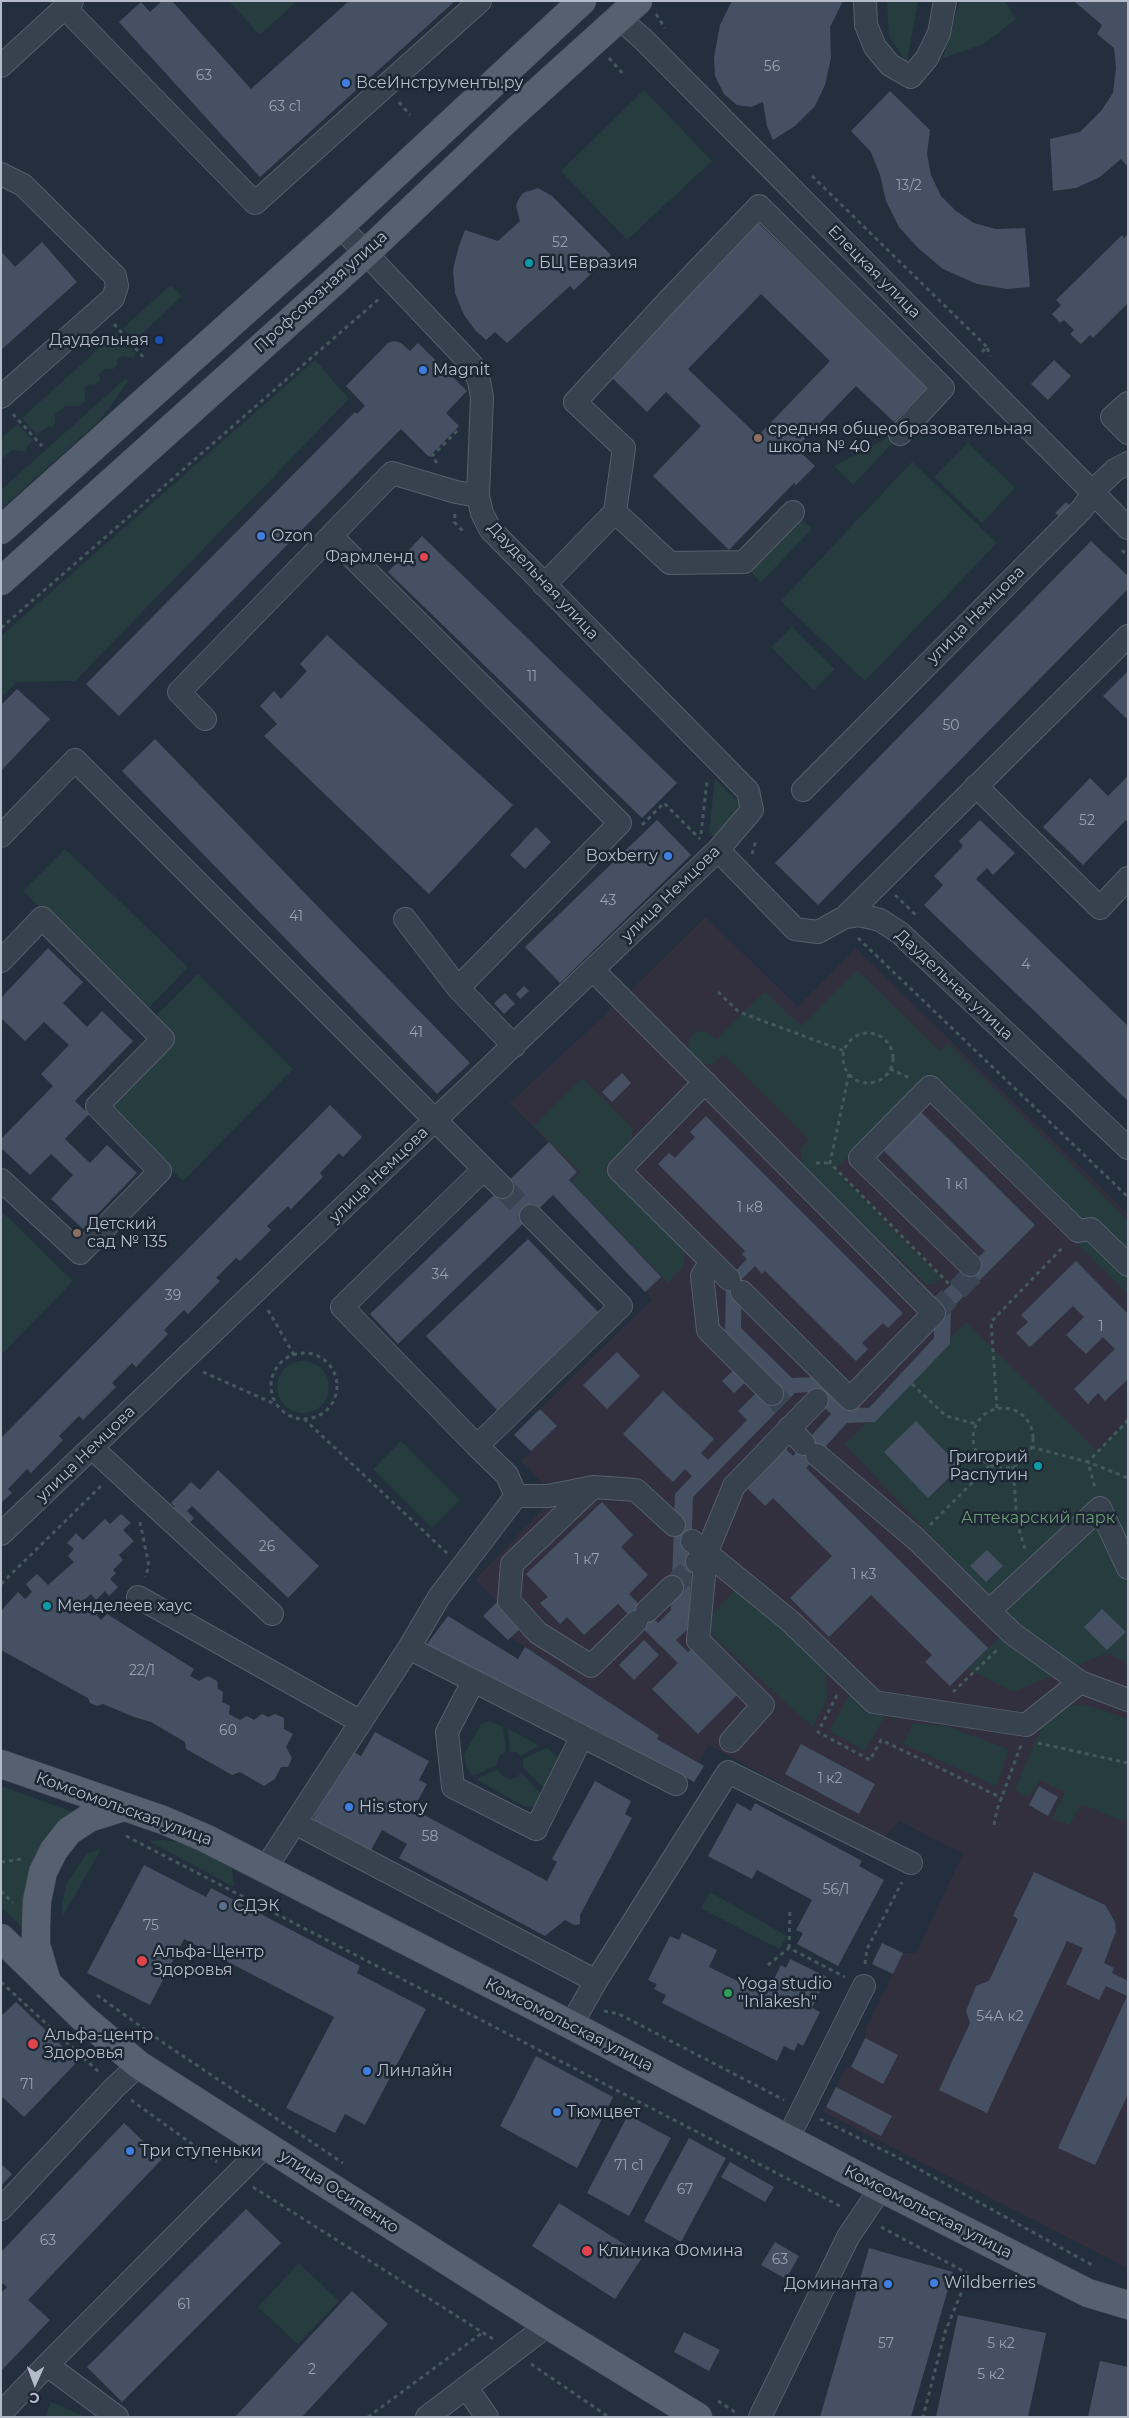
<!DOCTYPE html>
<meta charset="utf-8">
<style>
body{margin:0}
#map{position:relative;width:1129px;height:2418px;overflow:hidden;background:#242f3e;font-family:Montserrat,sans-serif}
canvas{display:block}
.frame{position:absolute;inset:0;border:2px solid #b4bcc9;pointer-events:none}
.north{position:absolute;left:10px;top:2358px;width:50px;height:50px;-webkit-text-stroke:4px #1d2633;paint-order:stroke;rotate:182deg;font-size:14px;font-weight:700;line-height:20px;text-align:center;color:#b4bcc9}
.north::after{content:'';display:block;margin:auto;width:18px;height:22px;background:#b4bcc9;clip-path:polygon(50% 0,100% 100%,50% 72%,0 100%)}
</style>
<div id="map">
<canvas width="1129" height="2418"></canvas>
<div class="frame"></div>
<div class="north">С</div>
</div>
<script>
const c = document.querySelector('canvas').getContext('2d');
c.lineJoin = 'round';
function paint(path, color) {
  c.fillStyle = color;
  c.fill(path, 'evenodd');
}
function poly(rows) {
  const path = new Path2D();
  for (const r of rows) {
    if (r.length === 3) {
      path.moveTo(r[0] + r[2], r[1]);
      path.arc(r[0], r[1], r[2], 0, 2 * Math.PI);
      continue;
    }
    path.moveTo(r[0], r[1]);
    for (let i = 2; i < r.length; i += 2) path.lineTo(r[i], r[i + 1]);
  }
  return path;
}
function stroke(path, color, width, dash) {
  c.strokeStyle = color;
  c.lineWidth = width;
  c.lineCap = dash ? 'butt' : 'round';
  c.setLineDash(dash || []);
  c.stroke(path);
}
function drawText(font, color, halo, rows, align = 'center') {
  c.font = font + ' Montserrat,sans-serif';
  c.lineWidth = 5;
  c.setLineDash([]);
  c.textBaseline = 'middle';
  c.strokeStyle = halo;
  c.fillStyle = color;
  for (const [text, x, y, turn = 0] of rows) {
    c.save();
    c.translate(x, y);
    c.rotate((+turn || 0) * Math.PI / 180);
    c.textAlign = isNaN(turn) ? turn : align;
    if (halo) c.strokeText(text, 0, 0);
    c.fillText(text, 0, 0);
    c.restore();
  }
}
paint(poly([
 [706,917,798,1007,856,948,1128,1214,1128,2268,823,2112,846,2067,851,2067,865,2039,866,2028,903,1953,916,1953,963,1854,900,1821,882,1838,709,1745,699,1763,657,1739,659,1735,511,1638,522,1626,475,1580,547,1505,548,1489,521,1461,557,1426,540,1409,652,1300,569,1180,577,1172,510,1103,622,999]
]), '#32303f');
paint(poly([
 [229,1,297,1,260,35],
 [887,1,918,1,907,62,889,37],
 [960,1,1005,1,1016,19,984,44,943,58],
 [644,90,712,161,627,240,561,171],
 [171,285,182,296,142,334,140,348,123,328],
 [116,333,136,354,133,358,123,356,117,360,117,365,113,369,106,369,99,374,100,381,95,385,88,384,85,387,85,401,79,406,66,406,55,414,55,423,52,427,47,427,37,435,22,418],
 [315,360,349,399,75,681,17,682,1,698,1,636],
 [126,378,128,381,100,420,1,509,1,490],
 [18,424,33,441,28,445,26,452,13,450,1,459,1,438],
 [896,433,899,436,853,485,834,466],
 [968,443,1015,488,982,523,934,477],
 [912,462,997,543,865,681,781,601],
 [799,517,812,529,761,582,748,569],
 [792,627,835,669,814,690,771,647],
 [715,779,744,808,718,842,709,832],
 [65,849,188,967,147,1010,23,891],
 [857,970,940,1051,948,1043,1128,1221,1128,1294,917,1086,835,1170,941,1278,934,1284,927,1285,801,1165,801,1149,809,1139,723,1054,713,1064,701,1064,688,1052,689,1039,696,1031,707,1032,717,1039,765,992,802,1026],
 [198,974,293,1069,183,1181,108,1106,173,1041,152,1020],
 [582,1078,633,1129,631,1142,604,1169,685,1248,684,1265,668,1283,571,1181,580,1172,534,1126],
 [1,1211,73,1281,1,1355],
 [966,1322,1097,1451,1128,1420,1128,1664,1107,1653,1013,1692,968,1669,1013,1623,845,1444],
 [303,1387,26],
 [401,1441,460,1500,432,1528,373,1469],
 [739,1586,826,1673,827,1698,813,1727,712,1635,712,1615],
 [851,1692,884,1717,865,1751,830,1731],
 [1083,1704,1128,1719,1128,1818,1122,1821,1082,1804,1069,1825,1052,1818,1065,1792,1040,1780,1029,1797,1015,1790,1044,1721,1063,1707],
 [490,1721,503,1727,506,1751,500,1755,496,1765,473,1776,466,1767,464,1755,481,1724],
 [913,1723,946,1726,1008,1749,997,1786,903,1744],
 [508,1728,539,1746,520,1756,516,1752,510,1752],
 [547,1748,558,1758,558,1768,547,1791,523,1767,523,1759],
 [498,1769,502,1776,509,1779,516,1778,521,1773,543,1796,534,1807,523,1806,476,1779],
 [1,1786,76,1813,30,1935,1,1907],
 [164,1840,187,1844,232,1869,234,1887,149,1841],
 [101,1849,63,1916,62,1903,67,1882,87,1854],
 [710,1892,787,1936,779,1949,701,1908],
 [299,2263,339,2301,298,2344,258,2307],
 [51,2402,86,2417,45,2417]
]), '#263c3f');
paint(poly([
 [162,1,172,1,251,89,349,1,455,1,260,177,119,22,141,2,150,12],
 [732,1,843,1,830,27,831,58,825,85,815,106,795,126,773,140,767,126,763,102,751,107,737,105,724,94,715,76,714,57,720,25],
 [1074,1,1128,1,1128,167,1121,159,1100,177,1076,188,1053,191,1050,139,1080,132,1101,111,1113,93,1116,68,1114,48,1097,34,1102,25],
 [890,91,930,130,927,154,931,175,941,196,956,211,974,223,996,229,1025,228,1030,287,1007,289,977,284,943,269,919,249,899,227,886,201,880,175,871,152,851,131],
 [538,188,552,196,611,255,574,290,570,286,507,343,495,332,486,340,476,331,464,315,455,293,453,270,458,249,465,230,498,241,520,221,516,206,518,200,523,193],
 [755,220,928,387,894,422,856,386,796,448,815,466,796,485,794,483,729,550,653,476,701,426,666,392,647,412,607,373],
 [761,294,830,361,758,436,688,369],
 [1128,234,1128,303,1093,338,1090,335,1081,344,1070,334,1074,330,1064,320,1060,323,1052,314,1061,305,1056,300,1122,235,1124,238],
 [42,242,77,282,1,350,1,251,15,267],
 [394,341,401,343,410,351,418,343,467,391,446,413,459,426,429,457,401,429,119,716,86,684,355,412,357,414,365,406,346,386,388,343],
 [1054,360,1071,376,1048,400,1031,384],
 [1066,502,1074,510,1064,521,1055,513],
 [422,536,677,783,642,818,388,572],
 [1091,541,1128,576,1128,589,818,905,775,863],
 [327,635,513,805,429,894,264,736,277,724,260,706,274,691,281,699,307,671,300,664],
 [1128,671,1128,717,1126,718,1103,696],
 [17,689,50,719,1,771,1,705],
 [155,739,470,1063,437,1094,122,771],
 [1128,776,1128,822,1126,820,1083,865,1043,827,1090,778,1108,796],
 [657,820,691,855,560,983,525,947],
 [980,820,1015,853,993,875,987,868,976,879,1128,1026,1128,1101,924,905,943,885,934,876,963,846,959,841],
 [536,827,551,842,525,869,510,855],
 [48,948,83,982,63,1003,87,1027,102,1011,133,1041,75,1101,89,1114,65,1139,90,1163,107,1145,137,1173,83,1229,51,1199,73,1175,51,1154,30,1175,1,1148,1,1139,53,1086,41,1074,69,1045,44,1022,25,1041,1,1018,1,998],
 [524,986,529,991,520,999,516,994],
 [505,993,515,1004,504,1014,494,1003],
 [622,1073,631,1083,612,1102,602,1092],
 [330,1105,362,1137,343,1157,339,1153,320,1173,323,1177,291,1209,288,1206,267,1226,271,1230,240,1261,236,1258,216,1278,220,1281,188,1314,184,1310,164,1330,168,1334,136,1367,132,1363,112,1383,116,1387,83,1420,79,1416,59,1436,63,1440,31,1473,27,1469,8,1489,12,1493,1,1503,1,1438],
 [916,1107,1035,1225,951,1309,950,1344,875,1422,847,1423,806,1468,988,1648,950,1686,925,1662,932,1655,871,1595,829,1637,790,1598,832,1556,773,1498,765,1506,742,1483,781,1444,793,1456,831,1414,809,1392,795,1393,693,1497,689,1628,676,1640,688,1652,691,1649,737,1695,698,1734,652,1689,678,1663,618,1604,584,1635,567,1617,560,1624,540,1603,548,1597,526,1574,602,1502,633,1535,621,1547,648,1575,629,1594,658,1623,671,1610,675,1494,692,1476,685,1469,673,1482,623,1434,663,1391,714,1439,701,1453,708,1460,747,1420,738,1411,756,1393,725,1335,726,1281,747,1259,742,1254,745,1251,658,1164,669,1153,675,1158,695,1137,690,1132,706,1116,903,1313,888,1328,883,1323,862,1343,868,1349,856,1361,765,1271,762,1274,755,1266,742,1279,741,1328,792,1378,816,1377,846,1407,869,1408,934,1338,934,1301,985,1251,878,1145],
 [549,1142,577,1172,569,1180,661,1277,645,1292,553,1195,398,1344,370,1314],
 [528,1239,601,1315,499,1412,426,1336],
 [1076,1261,1128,1314,1128,1379,1105,1401,1098,1393,1088,1404,1074,1389,1115,1349,1103,1337,1086,1354,1066,1335,1084,1317,1073,1306,1030,1347,1016,1333,1028,1322,1021,1315],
 [617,1352,640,1376,607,1409,583,1385],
 [736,1368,748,1380,734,1393,722,1381],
 [540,1409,557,1426,531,1451,514,1435],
 [916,1421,960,1467,928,1498,884,1452],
 [218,1470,319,1566,288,1598,192,1506,187,1511,194,1518,185,1528,169,1513,175,1507,171,1503,191,1482,200,1490],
 [121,1514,131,1523,123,1530,134,1541,119,1555,123,1560,113,1570,116,1573,110,1579,118,1587,109,1596,105,1591,96,1600,91,1594,84,1600,101,1620,107,1614,194,1669,190,1676,199,1681,208,1676,217,1681,218,1689,223,1692,222,1702,230,1706,229,1714,240,1720,247,1716,254,1720,262,1714,268,1717,275,1714,284,1718,284,1729,293,1734,286,1747,292,1758,288,1767,281,1767,275,1779,264,1786,240,1772,232,1775,186,1749,185,1742,151,1722,134,1717,103,1704,97,1706,90,1703,88,1698,1,1650,1,1611,18,1592,25,1599,32,1592,26,1584,37,1574,48,1585,74,1562,68,1556,74,1549,67,1543,76,1533,83,1540,105,1519,110,1524],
 [987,1550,1003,1566,986,1582,970,1566],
 [498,1601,523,1626,508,1640,483,1616],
 [1102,1609,1126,1632,1107,1650,1084,1627],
 [448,1616,518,1659,525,1647,659,1735,657,1739,704,1766,694,1782,597,1730,595,1735,427,1644],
 [644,1640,659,1655,634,1680,619,1665],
 [375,1732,429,1761,419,1780,427,1784,413,1809,547,1881,557,1862,552,1859,595,1781,631,1801,625,1814,632,1818,580,1915,580,1924,574,1925,565,1920,545,1936,399,1858,407,1844,382,1830,371,1850,313,1819,350,1750,361,1756],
 [801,1744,875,1784,859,1814,785,1774],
 [1039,1786,1058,1797,1048,1816,1029,1805],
 [737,1803,751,1811,755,1803,862,1861,859,1866,884,1880,838,1966,797,1944,803,1933,796,1930,812,1900,757,1870,752,1879,708,1856],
 [144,1865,206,1897,211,1888,360,1966,357,1973,426,2009,365,2125,345,2114,335,2133,286,2108,334,2017,184,1939,150,2005,87,1973],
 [1034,1872,1105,1905,1115,1922,1116,1931,1104,1963,1114,1968,1112,1973,1128,1981,1128,2094,1095,2165,1058,2148,1127,1996,1106,1986,1099,2000,1066,1984,1083,1948,1067,1941,987,2113,939,2090,970,2023,966,2011,976,1986,989,1981,1018,1919,1013,1916],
 [682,1933,717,1950,709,1967,766,1995,781,1965,786,1968,790,1959,827,1977,812,2008,820,2012,803,2046,798,2043,794,2051,784,2046,777,2061,662,2003,666,1995,654,1989,657,1984,648,1980,670,1936,679,1940],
 [882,1943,903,1953,893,1974,872,1964],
 [16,2002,78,2061,24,2117,1,2096,1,2016],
 [865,2038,898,2055,883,2084,851,2067],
 [536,2056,613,2097,577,2168,500,2126],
 [836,2087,892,2116,881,2136,826,2107],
 [628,2115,671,2138,629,2216,587,2193],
 [124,2123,162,2159,28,2300,50,2320,1,2371,1,2293,7,2287,1,2282,1,2252],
 [689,2138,726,2158,681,2242,644,2221],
 [730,2162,774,2187,765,2202,721,2177],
 [1,2164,12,2174,1,2186],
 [559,2203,643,2256,615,2299,532,2246],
 [246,2209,281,2243,122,2402,87,2367],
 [775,2242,799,2256,786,2279,761,2265],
 [869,2248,953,2272,911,2417,820,2417],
 [352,2291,388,2324,302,2417,235,2417],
 [958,2315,1046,2333,1028,2417,936,2417],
 [684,2332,720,2350,709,2371,674,2352],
 [1100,2361,1128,2367,1128,2417,1088,2417]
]), '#455162');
stroke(poly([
 [502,1187,531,1216],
 [934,1313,976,1271,970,1265],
 [772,1394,783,1405],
 [672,1587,691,1568]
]), '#3a4453', 22, [22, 11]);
const minor = poly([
 [865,1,866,25,875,47,890,65,911,77,927,58,939,33,945,1],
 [65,8,255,203,480,1],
 [619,18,644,40,1128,528],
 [1,66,72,1],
 [1,174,23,185,115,276,117,286,113,298,1,397],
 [1128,403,1112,417,1128,433],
 [615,512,624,448,575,402,671,298,759,206,943,388,900,434],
 [331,536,620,823,458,988],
 [544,585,615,512,670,563,744,562,793,512],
 [205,719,179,692,392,473,456,492,478,496],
 [976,786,1100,908,1128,878],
 [803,790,1082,509,1098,486,1115,470,1128,463],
 [1,836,75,760,502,1187],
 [718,850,795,929,818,932,845,917,860,915,880,920,900,933,1128,1148],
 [845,917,1128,636],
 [405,919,458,988,514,1046],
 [1,961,42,918,163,1039,97,1106,160,1171,80,1253,1,1180],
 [593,970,934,1313,850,1399,742,1292],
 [705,1082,619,1170,729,1279],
 [484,1169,342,1307,477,1446,621,1306,531,1216],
 [711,1261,702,1276,708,1330,772,1394],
 [970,1265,860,1158,930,1087,1078,1231,1091,1229,1128,1265],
 [789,1428,804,1444],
 [477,1446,507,1475,516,1496],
 [92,1448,272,1614],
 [817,1455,916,1539,989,1611,1100,1508,1128,1568],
 [516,1496,548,1496,593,1487],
 [1,1534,718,850,752,810,748,791,490,529,482,513,478,496,482,397,479,381,472,365,340,226],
 [692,1541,790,1621,874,1702,1026,1725,1080,1682,1128,1700],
 [706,1554,698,1640,763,1705,731,1741],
 [697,1562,706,1554,734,1486,817,1400],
 [138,1597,361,1722],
 [647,1611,672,1587],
 [989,1611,1013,1634,1080,1682],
 [636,1622,591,1666,538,1633,509,1601,512,1564,593,1487,636,1490,674,1525],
 [409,1648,676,1784],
 [473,1682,447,1732,453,1787,536,1829,582,1736],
 [295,1823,596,1981],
 [265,1869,409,1648,439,1597,516,1496],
 [571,2025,596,1981,728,1772,911,1863],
 [788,2138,864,1986],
 [1,2209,115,2087,139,2065],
 [47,2365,266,2145],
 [466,2387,487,2417],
 [1,2413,47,2365,117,2417],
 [427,2417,548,2325],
 [760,2417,848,2237,881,2188]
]);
const major = poly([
 [1,530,340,226,582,1],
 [1,581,366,253,503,123,638,1],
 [1,1764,163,1820,205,1838,571,2025,881,2188,1088,2293,1128,2305],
 [1,1938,82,2017,139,2065,548,2325,698,2417],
 [47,1982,36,1945,36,1927,37,1901,43,1872,54,1850,69,1831,89,1818,124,1807]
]);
stroke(minor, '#565f6c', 24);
stroke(major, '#414a57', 29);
stroke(poly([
 [656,14,665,28],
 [609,58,623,74],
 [399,102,410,115],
 [812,176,987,347],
 [114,324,145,359],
 [982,352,987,347,990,356],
 [13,414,42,446],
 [437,463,432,456,459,429],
 [455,514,454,522,465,533],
 [1122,550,1128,556],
 [1,628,380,298],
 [642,825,664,803,700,839],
 [701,834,707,781],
 [752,854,756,840],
 [895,895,916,915],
 [858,938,1128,1197],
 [718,992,739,1012,844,1051],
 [868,1058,25],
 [890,1069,910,1078],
 [849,1074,830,1163,950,1285],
 [816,1163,830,1163],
 [268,1310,294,1355],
 [304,1386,33],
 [203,1372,277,1405],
 [912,1384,946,1416,976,1424],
 [997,1408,991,1322,1064,1246],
 [1003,1438,30],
 [304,1419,447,1553],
 [1128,1420,1088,1462,1128,1478],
 [1031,1447,1088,1462,1095,1488],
 [1013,1466,1017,1523,1025,1549],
 [140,1522,149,1566,145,1577],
 [930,1525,990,1465],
 [1,1584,101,1486],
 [953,1692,999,1648],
 [837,1695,818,1732,870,1760,881,1740,1002,1798],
 [1038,1743,1128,1763],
 [994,1825,997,1810,1021,1745],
 [126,1836,842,2207],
 [1,1862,23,1859],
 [1,1891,13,1903],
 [789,1948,790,1909],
 [865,1964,867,1949,902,1882],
 [768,1965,789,1948,845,1977],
 [1,1982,100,2073],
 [97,1995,165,2044,343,2163],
 [604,2011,619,2014,784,2100],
 [131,2100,217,2162],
 [820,2119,897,2157,1092,2265],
 [253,2187,493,2339],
 [881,2227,969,2274,945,2332,923,2417],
 [531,2364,609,2417],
 [718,2401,738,2414],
 [368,2417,482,2333]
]), '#44595c', 3, [4, 4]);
stroke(minor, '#38414e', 22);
stroke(major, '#56606e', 28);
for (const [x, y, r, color] of [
 [346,83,5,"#3f7fe0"],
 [529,263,5,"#0f9aa8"],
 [159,340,5,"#1a4fb4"],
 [423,370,5,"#3f7fe0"],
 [758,438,5,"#8d6e63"],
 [261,536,5,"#3f7fe0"],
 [424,557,5,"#e0444e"],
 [668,856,5,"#3f7fe0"],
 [77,1233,5,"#8d6e63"],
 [1038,1466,5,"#0f9aa8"],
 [47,1606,5,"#0f9aa8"],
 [349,1807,5,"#3f7fe0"],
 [223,1906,5,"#5c6f8a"],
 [142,1961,6,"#e0444e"],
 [728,1993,5,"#2e9e5b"],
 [33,2044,6,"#e0444e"],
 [367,2071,5,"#3f7fe0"],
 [557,2112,5,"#3f7fe0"],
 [130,2151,5,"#3f7fe0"],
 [587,2251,6,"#e0444e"],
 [934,2283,5,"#3f7fe0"],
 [888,2284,5,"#3f7fe0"]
]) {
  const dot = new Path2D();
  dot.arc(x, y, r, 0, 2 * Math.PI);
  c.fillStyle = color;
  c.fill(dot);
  stroke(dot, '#1d2633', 2);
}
drawText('14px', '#98a1af', null, [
 ["56",772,67],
 ["63",204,76],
 ["63 с1",285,107],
 ["13/2",909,186],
 ["52",560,243],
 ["11",532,677],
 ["50",951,726],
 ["52",1087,821],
 ["43",608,901],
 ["41",296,917],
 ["4",1026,965],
 ["41",416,1033],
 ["1 к1",957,1185],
 ["1 к8",750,1208],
 ["34",440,1275],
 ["39",173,1296],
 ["1",1101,1327],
 ["26",267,1547],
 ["1 к7",587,1560],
 ["1 к3",864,1575],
 ["22/1",142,1671],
 ["60",228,1731],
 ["1 к2",830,1779],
 ["58",430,1837],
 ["56/1",836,1890],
 ["75",151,1926],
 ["54А к2",1000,2017],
 ["71",27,2085],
 ["71 с1",629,2166],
 ["67",685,2190],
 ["63",48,2241],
 ["63",780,2260],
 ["61",184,2305],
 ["57",886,2344],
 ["5 к2",1001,2344],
 ["2",312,2370],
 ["5 к2",991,2375]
]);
drawText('16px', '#b4bcc9', '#1d2633', [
 ["ВсеИнструменты.ру",356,83],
 ["БЦ Евразия",539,263],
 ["Даудельная",149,340,"right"],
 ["Magnit",433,370],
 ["средняя общеобразовательная",768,429],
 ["школа № 40",768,447],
 ["Ozon",271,536],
 ["Фармленд",414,557,"right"],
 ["Boxberry",658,856,"right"],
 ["Детский",87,1224],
 ["сад № 135",87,1242],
 ["Григорий",1028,1457,"right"],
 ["Распутин",1028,1475,"right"],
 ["Менделеев хаус",57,1606],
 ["His story",359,1807],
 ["СДЭК",233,1906],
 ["Альфа-Центр",153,1952],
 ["Здоровья",153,1970],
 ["Yoga studio",738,1984],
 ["\"Inlakesh\"",738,2002],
 ["Альфа-центр",44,2035],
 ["Здоровья",44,2053],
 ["Линлайн",377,2071],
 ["Тюмцвет",567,2112],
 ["Три ступеньки",140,2151],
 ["Клиника Фомина",598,2251],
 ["Wildberries",944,2283],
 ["Доминанта",878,2284,"right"]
], 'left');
drawText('16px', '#b4bcc9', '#1d2633', [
 ["Елецкая улица",874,272,45],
 ["Профсоюзная улица",321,292,-42],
 ["Даудельная улица",543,581,47],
 ["улица Немцова",976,615,-45],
 ["улица Немцова",671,894,-44],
 ["Даудельная улица",954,985,43],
 ["улица Немцова",379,1175,-44],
 ["улица Немцова",86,1454,-44],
 ["Комсомольская улица",124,1809,20],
 ["Комсомольская улица",569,2025,27],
 ["улица Осипенко",339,2192,33],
 ["Комсомольская улица",928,2212,27]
]);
drawText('16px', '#6b9a76', '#1d2633', [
 ["Аптекарский парк",1038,1518]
]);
</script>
